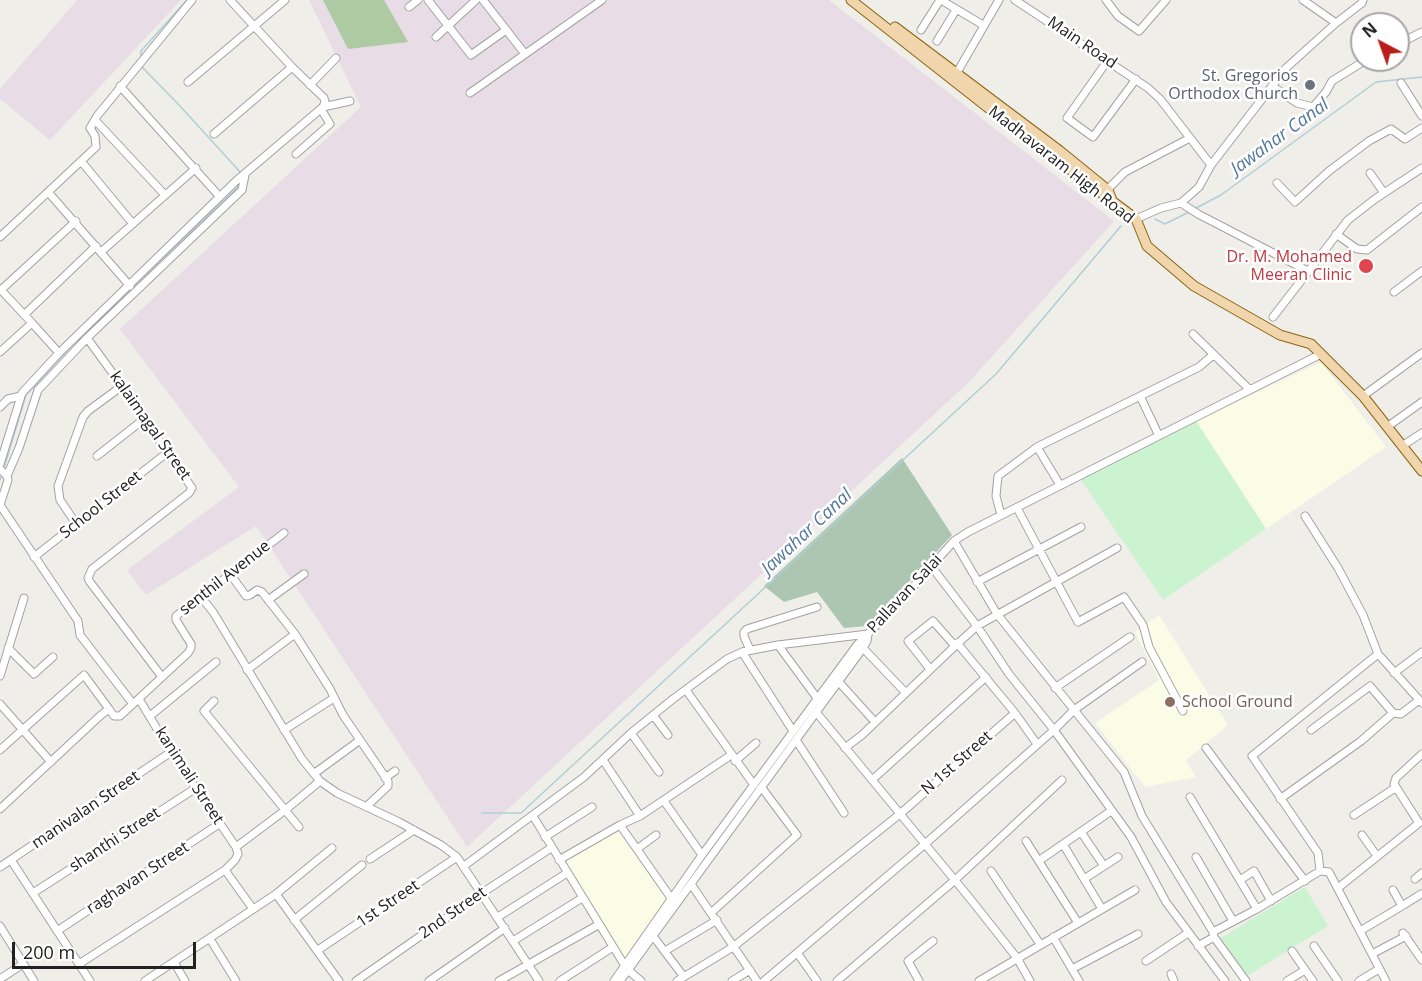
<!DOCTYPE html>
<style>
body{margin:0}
#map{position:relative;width:1422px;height:981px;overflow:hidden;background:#f0eee9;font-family:"Open Sans",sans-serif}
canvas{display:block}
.north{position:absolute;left:1350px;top:12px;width:60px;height:60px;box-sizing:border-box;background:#fff;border:2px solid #a6a6a6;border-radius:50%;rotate:319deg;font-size:16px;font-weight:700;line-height:24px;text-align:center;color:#212121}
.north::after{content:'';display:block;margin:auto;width:21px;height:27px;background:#b81d1a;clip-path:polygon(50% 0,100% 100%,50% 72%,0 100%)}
.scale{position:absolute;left:12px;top:942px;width:184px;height:27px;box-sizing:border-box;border:3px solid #212121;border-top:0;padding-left:8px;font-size:18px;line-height:21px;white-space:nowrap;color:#212121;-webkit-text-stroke:4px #fff;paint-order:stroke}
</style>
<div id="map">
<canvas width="1422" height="981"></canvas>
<div class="north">N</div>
<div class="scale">200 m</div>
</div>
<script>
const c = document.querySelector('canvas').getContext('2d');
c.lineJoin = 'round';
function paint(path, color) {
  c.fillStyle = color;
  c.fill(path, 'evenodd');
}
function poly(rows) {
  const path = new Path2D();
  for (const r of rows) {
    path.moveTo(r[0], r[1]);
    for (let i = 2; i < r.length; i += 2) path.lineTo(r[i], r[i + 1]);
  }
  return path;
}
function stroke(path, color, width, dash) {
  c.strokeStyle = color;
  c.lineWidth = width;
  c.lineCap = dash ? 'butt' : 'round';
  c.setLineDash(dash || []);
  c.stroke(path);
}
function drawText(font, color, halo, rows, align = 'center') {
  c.font = font + ' "Open Sans",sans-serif';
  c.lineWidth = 5;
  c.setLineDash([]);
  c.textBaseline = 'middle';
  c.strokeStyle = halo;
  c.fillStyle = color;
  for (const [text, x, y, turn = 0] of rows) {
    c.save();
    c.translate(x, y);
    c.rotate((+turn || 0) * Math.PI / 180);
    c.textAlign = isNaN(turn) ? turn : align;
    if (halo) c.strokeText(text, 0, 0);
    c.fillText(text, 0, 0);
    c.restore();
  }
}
paint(poly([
 [77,0,181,0,50,140,0,99,0,89],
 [309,0,829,0,1114,221,969,382,467,847,256,526,146,595,127,570,239,487,120,329,361,107]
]), '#e8dce6');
paint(poly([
 [1321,362,1386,447,1266,529,1196,421],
 [1159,615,1228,725,1186,760,1196,777,1145,787,1095,723,1159,680,1135,632],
 [620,825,669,898,626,963,562,860]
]), '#fbfce6');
paint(poly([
 [323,0,384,0,408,42,348,49]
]), '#aecaa3');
paint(poly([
 [902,458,952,535,868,626,844,628,817,592,784,602,764,586]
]), '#adc6b1');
paint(poly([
 [1196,421,1266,529,1163,600,1081,480],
 [1305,887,1328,926,1247,976,1219,939]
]), '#ccf3d0');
stroke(poly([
 [141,56,141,51,187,0],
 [142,67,180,106,241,173],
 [1196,208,1221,195,1376,82,1422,77],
 [1155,219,1165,224,1189,212],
 [89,328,238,187,238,184],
 [4,468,26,395,77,340],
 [0,480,2,475],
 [482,813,521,813,996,374,1121,226]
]), '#afced8', 1.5);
const minor = poly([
 [230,0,292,67,324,98,325,102,323,107],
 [428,0,471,55,506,30],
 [483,0,525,54],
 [941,0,983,25],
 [1015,0,1148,88,1160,99,1211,165],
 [1106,0,1118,16,1139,31,1166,0],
 [1303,0,1336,23],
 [409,7,418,0],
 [921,30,940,0],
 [436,37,476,0],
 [937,41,956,10],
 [1398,44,1422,32],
 [1108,60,1067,118,1093,137,1136,79],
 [955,76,999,0],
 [188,82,285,0],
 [1401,83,1422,116],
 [310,85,336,58],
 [120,86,220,197],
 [1272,86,1297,103,1313,107,1326,92,1332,81,1366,60],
 [470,93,602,0],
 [95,120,165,195],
 [214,134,292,67],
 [296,154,330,124,321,109],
 [81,161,133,224],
 [1370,173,1384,193],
 [1277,183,1295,202,1329,171,1369,141,1391,129,1405,139,1422,128],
 [49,193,130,286],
 [1104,193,1125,172,1190,138],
 [1181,203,1198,214,1308,271],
 [1136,219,1161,208,1181,203,1199,187,1211,165,1286,68,1336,23,1362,3,1363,0],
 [1336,234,1357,249,1367,250,1422,207],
 [0,237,96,147,95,136,90,128,97,116,192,0],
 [101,252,196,168],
 [0,289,32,323],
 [1,290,76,221],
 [1394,292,1422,271],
 [24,315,96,246],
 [1273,317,1348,220,1375,199,1422,168],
 [1193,334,1250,390],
 [87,338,122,386,192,488,189,493,92,569,88,578,90,582,162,677],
 [0,352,32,323,59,353],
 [1140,396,1159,436],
 [1363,396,1422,353],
 [0,407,8,399,21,396],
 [1387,427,1422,402],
 [1402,446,1422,433],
 [1037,447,1060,485],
 [97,456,144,419],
 [0,464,22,393,59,353,236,181,323,107,350,101],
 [0,469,7,476],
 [0,505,8,480,7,476,19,448,38,390,87,338,242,190,245,175],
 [0,505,78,621,80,635,133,704],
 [1017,508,1078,622,1124,597,1143,625,1149,647,1183,711],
 [1001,515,996,496,998,476,1037,447,1199,367,1213,355],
 [1305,516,1338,568,1363,615,1378,654,1422,703],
 [77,525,60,500,58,486,83,417,88,411,122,386],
 [954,541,997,614,1124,772,1142,816,1213,932,1257,909,1320,871,1329,872,1386,981],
 [34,557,168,452],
 [931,566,977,626,1009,674,1054,730,1131,837,1166,902,1225,981],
 [231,575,246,596,250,595,257,590,262,592,295,634,330,689,343,715,388,781,388,786,366,807],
 [977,582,1081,527],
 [201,597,213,612,302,759,320,781,337,793,399,822,441,845,457,857,539,981],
 [268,600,304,574],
 [957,643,1015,713,1037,744],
 [778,645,817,698],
 [8,648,34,674,53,657],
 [863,648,905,692],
 [750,650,744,636,744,632,747,629,817,607],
 [742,652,793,731],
 [930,669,908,641,933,621,955,646],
 [247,670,295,634],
 [1394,673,1422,652],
 [0,676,24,598],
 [838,681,875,722],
 [1055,688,1130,637],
 [686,690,754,785],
 [214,701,204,711,299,827],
 [0,704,51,762],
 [816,712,972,901,1017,958,1030,981],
 [653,715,668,735],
 [150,716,216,662],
 [284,730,334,698],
 [1311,730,1370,686,1393,713],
 [631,733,659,772],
 [796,740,844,813],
 [845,748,862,735,955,646,977,626,1117,548],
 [1206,748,1305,881],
 [0,750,84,675,109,709],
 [603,760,640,816],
 [735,761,756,743],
 [315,773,360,740],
 [385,778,395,771],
 [872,780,986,677],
 [1190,797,1257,909],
 [1280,799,1361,741,1393,713,1401,714,1419,700],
 [664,801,702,855],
 [0,809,101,715,109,709,114,716,120,716,188,653,191,648,191,644,176,620,176,616,284,533],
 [1354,815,1395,788],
 [533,816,625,966],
 [620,825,671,898],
 [1081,832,1104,866,1084,879],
 [1362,835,1377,856],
 [545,837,592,807],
 [1026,841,1078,923],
 [1063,844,1102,909],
 [236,847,284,811,320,781],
 [637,849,656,835],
 [1196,857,1233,921],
 [370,859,414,830],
 [11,860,90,981],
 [559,860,620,825,640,816,731,755],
 [1040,860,1111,811],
 [464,866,584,777,631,733,673,699,727,659,742,652,778,645,868,634],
 [1104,866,1118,857],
 [0,867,171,752],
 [225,870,253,909],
 [991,871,1040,944],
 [1320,871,1318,853,1252,756,1378,654],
 [1415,879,1422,873],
 [1240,880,1254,871,1271,901],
 [691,884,757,981],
 [1338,888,1419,823,1394,784,1396,778,1422,754],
 [33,893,196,788],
 [276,894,332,848],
 [1402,906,1421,894],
 [712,912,797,835,762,788],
 [498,917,567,873],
 [294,920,362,865],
 [0,926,34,981],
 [57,931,219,824],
 [1360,931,1402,906,1393,890],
 [1213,932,1214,937,1246,981],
 [1403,933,1422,960],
 [653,936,684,977],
 [1053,937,1079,981],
 [210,939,236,981],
 [513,941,582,898],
 [1198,946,1214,937],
 [1314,946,1338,981],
 [318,950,457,857],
 [665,951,717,920],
 [1292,951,1313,981],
 [798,954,817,981],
 [1372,954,1406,936],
 [1146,961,1188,933],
 [174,962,185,981],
 [79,964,225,870,235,860,238,854,236,847,171,752,139,699],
 [1072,969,1138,934],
 [628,970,641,981],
 [1171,974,1174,981],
 [0,979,23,964],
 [145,981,276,894,339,981],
 [356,981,482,893,551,848],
 [429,981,505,928],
 [499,981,598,925],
 [560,981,613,947],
 [614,981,702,855,857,645,903,598,954,541,968,532,1321,354],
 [620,981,863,648,867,641,868,634],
 [677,981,733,947,900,814,1015,713],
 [732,981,750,970],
 [764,981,925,844,1054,730,1074,710,1142,662],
 [837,981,955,880,1062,780],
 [919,981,908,961,933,941],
 [979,981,1135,890],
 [1287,981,1305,970],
 [1359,981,1379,969]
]);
const major = poly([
 [851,0,987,107,1136,219,1147,246,1194,286,1280,335,1311,344,1363,396,1422,471],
 [895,27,1060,151,1108,190,1112,200]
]);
stroke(minor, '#a2a2a2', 9);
stroke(major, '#8b6613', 11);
stroke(minor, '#fff', 7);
stroke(major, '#f1d5ad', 9);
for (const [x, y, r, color] of [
 [1310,85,6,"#6b7280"],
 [1366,266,8,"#e0444e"],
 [1170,702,6,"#8d6e63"]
]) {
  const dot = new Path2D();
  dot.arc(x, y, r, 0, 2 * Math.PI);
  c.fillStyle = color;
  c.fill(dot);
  stroke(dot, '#fff', 2);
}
drawText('16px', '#212121', '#fff', [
 ["Main Road",1082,43,34],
 ["Madhavaram High Road",1061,165,38],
 ["kalaimagal Street",150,426,55],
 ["School Street",101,505,-38],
 ["senthil Avenue",225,578,-38],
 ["Pallavan Salai",905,594,-47],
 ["N 1st Street",957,763,-41],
 ["kanimali Street",189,776,57],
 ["manivalan Street",86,810,-34],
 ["shanthi Street",115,840,-33],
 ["raghavan Street",138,878,-33],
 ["1st Street",388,904,-34],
 ["2nd Street",453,913,-35]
]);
drawText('16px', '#5b616d', '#fff', [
 ["St. Gregorios",1298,76],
 ["Orthodox Church",1298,94]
], 'right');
drawText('16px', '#be3a42', '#fff', [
 ["Dr. M. Mohamed",1352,257],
 ["Meeran Clinic",1352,275]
], 'right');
drawText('16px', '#785e54', '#fff', [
 ["School Ground",1182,702]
], 'left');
drawText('italic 18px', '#54789e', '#fff', [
 ["Jawahar Canal",1280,137,-36],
 ["Jawahar Canal",807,532,-43]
]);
</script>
